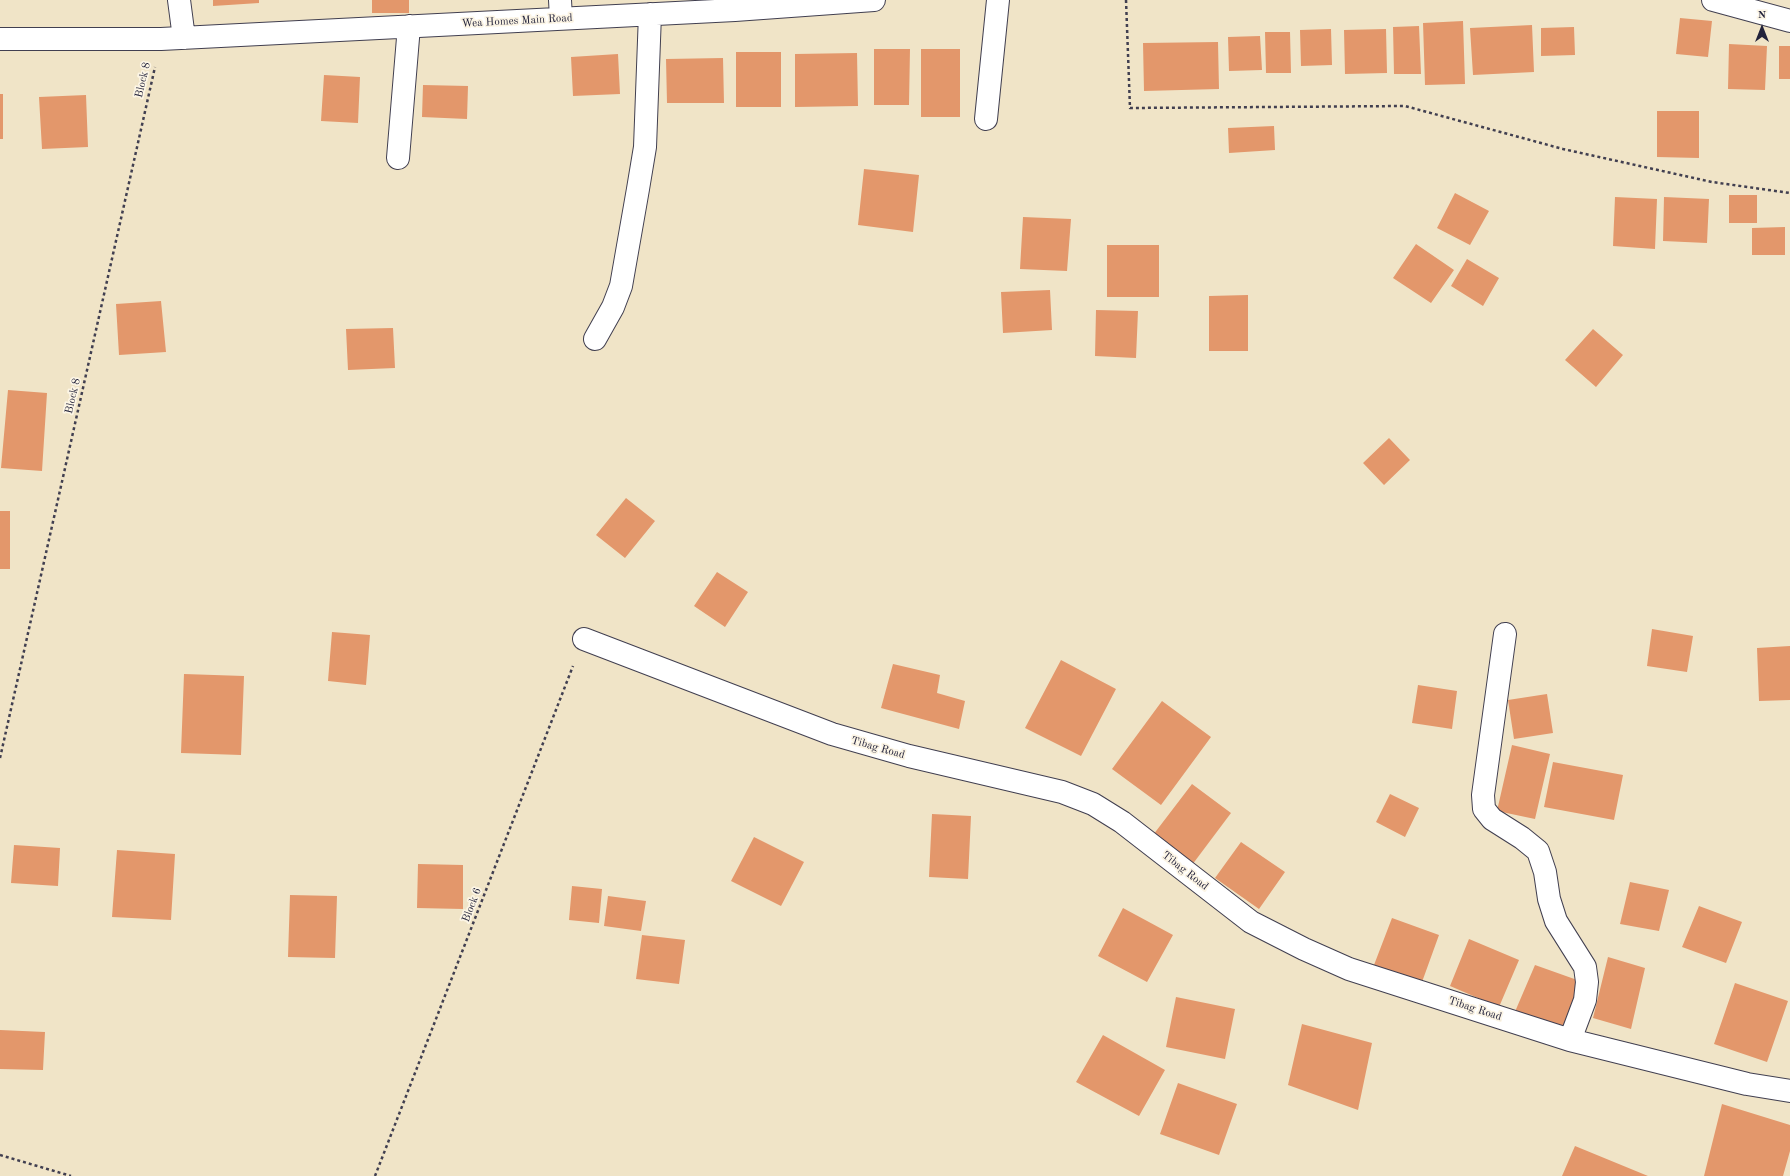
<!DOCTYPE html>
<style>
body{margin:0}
#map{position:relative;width:1790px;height:1176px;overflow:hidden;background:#f0e4c7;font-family:"Old Standard TT",serif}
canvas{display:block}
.north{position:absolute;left:1742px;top:8px;width:40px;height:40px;-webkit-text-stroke:3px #fcf5e5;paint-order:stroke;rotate:0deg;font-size:11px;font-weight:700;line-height:16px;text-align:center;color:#22223b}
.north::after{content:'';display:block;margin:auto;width:14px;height:18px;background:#22223b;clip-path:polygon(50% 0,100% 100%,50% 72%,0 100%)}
</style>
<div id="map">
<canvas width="1790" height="1176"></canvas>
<div class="north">N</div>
</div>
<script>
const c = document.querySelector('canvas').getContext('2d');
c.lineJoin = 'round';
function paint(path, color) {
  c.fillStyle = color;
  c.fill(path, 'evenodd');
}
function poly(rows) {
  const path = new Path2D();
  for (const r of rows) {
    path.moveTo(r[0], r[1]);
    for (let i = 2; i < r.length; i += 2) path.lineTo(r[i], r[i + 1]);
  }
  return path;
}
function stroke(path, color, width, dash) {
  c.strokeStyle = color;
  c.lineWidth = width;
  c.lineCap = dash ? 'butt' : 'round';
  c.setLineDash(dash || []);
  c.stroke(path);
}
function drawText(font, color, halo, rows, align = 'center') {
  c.font = font + ' "Old Standard TT",serif';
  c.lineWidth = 3.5;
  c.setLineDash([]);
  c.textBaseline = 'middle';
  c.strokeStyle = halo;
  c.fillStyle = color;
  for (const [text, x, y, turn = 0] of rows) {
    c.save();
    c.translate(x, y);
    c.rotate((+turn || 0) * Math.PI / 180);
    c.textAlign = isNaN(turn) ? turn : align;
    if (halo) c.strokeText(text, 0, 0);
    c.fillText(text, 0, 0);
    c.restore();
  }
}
paint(poly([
 [213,0,259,0,259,3,213,6],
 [372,0,409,0,409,13,372,13],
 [1680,18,1712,21,1708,57,1676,54],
 [1463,21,1465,84,1425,85,1423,23],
 [1532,25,1534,72,1473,75,1470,28],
 [1419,26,1421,74,1394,74,1393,27],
 [1574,27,1575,55,1541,56,1541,28],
 [1331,29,1332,65,1301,66,1300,30],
 [1386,29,1387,73,1345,74,1344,30],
 [1265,32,1290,32,1291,73,1266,73],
 [1260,36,1262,70,1229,71,1228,37],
 [1218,42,1219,89,1144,91,1143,43],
 [1729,44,1767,46,1765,90,1728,89],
 [1779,46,1790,46,1790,79,1779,79],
 [874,49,910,49,909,105,874,105],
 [921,49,960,49,960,117,921,117],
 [736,52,781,52,781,107,736,107],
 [857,53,858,106,795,107,795,54],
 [618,54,620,94,573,96,571,57],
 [723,58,724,103,667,103,666,59],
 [324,75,360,77,358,123,321,121],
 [423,85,468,86,467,119,422,117],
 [0,94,3,94,3,139,0,139],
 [86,95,88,147,42,149,39,97],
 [1657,111,1699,111,1699,158,1657,157],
 [1274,126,1275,150,1229,153,1228,128],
 [864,169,919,175,913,232,858,225],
 [1455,193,1489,211,1470,245,1437,228],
 [1729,195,1757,195,1757,223,1729,223],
 [1615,197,1657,199,1655,249,1613,246],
 [1664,197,1709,199,1707,243,1663,241],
 [1023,217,1071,219,1067,271,1020,269],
 [1785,227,1785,255,1752,255,1752,228],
 [1416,244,1454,270,1431,303,1393,278],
 [1107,245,1159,245,1159,297,1107,297],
 [1467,259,1499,278,1483,306,1451,286],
 [1050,290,1052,330,1003,333,1001,292],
 [1248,295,1248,351,1209,351,1209,296],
 [161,301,166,352,119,355,116,304],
 [1096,310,1138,311,1136,358,1095,356],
 [393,328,395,368,348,370,346,329],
 [1593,329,1623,355,1596,387,1565,360],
 [8,390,47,393,42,471,1,468],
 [1389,438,1410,460,1384,485,1363,463],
 [626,498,655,521,625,558,596,535],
 [0,511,10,511,10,569,0,569],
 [717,572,748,592,725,627,694,606],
 [1652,629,1693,636,1687,672,1647,666],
 [332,632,370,635,366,685,328,681],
 [1790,646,1790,700,1759,701,1757,648],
 [1061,660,1116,689,1081,756,1025,728],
 [893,664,940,675,937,693,965,701,959,729,881,708],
 [184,674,244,676,241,755,181,753],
 [1418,685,1457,691,1452,729,1412,723],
 [1547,694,1553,733,1514,739,1508,700],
 [1162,701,1211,737,1161,805,1112,769],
 [1512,745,1550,754,1535,819,1497,811],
 [1553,762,1623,775,1614,820,1544,807],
 [1192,784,1231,813,1189,869,1150,839],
 [1390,794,1419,808,1405,837,1376,822],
 [932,814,971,816,968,879,929,877],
 [754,837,804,862,781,906,731,881],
 [1241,842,1285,872,1259,909,1215,878],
 [14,845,60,848,58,886,11,883],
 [117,850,175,854,171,920,112,917],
 [418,864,463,865,463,909,417,908],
 [1630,882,1669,890,1659,931,1620,924],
 [572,886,602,889,599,923,569,920],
 [290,895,337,896,335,958,288,957],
 [608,896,646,901,641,931,604,926],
 [1699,906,1742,922,1726,963,1682,947],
 [1123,908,1173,935,1147,982,1098,956],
 [1392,918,1439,935,1422,982,1374,965],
 [642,935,685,940,679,984,636,979],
 [1469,939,1519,960,1499,1007,1450,986],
 [1608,957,1645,968,1631,1029,1593,1018],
 [1535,965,1580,981,1562,1032,1514,1014],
 [1735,983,1788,1001,1767,1062,1714,1044],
 [1176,997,1235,1009,1225,1059,1166,1047],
 [1302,1024,1372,1043,1358,1110,1288,1085],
 [0,1030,45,1032,43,1070,0,1069],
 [1103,1035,1165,1070,1139,1116,1076,1082],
 [1178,1083,1237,1104,1219,1155,1160,1134],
 [1722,1104,1790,1125,1790,1151,1783,1176,1704,1176],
 [1575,1146,1648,1176,1562,1176]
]), '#e3976b');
const minor = poly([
 [179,0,184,38],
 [560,0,561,18],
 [1713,0,1790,21],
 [0,39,161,39,735,10,874,0],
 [986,119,998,0],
 [398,158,409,26],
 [595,339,613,307,621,286,638,189,645,147,650,14],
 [1505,634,1483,795,1484,809,1492,819,1522,838,1538,851,1545,872,1549,899,1556,921,1585,967,1587,982,1585,1000,1570,1040],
 [584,639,832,734,909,756,1062,792,1093,804,1122,822,1251,922,1304,949,1349,969,1570,1040,1747,1084,1790,1091]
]);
stroke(minor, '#413f50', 24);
stroke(poly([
 [1126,0,1130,108,1405,106,1563,149,1712,182,1790,193],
 [0,758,155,67],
 [0,1155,71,1176],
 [375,1176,573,666]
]), '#413f50', 2.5, [3, 3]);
stroke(minor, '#fff', 22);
drawText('11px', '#22223b', '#fcf5e5', [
 ["Wea Homes Main Road",517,21,-3],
 ["Block 8",143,80,-77],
 ["Block 8",73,396,-77],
 ["Tibag Road",878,748,16],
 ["Tibag Road",1185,871,38],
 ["Block 6",472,905,-69],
 ["Tibag Road",1475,1009,18]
]);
</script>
